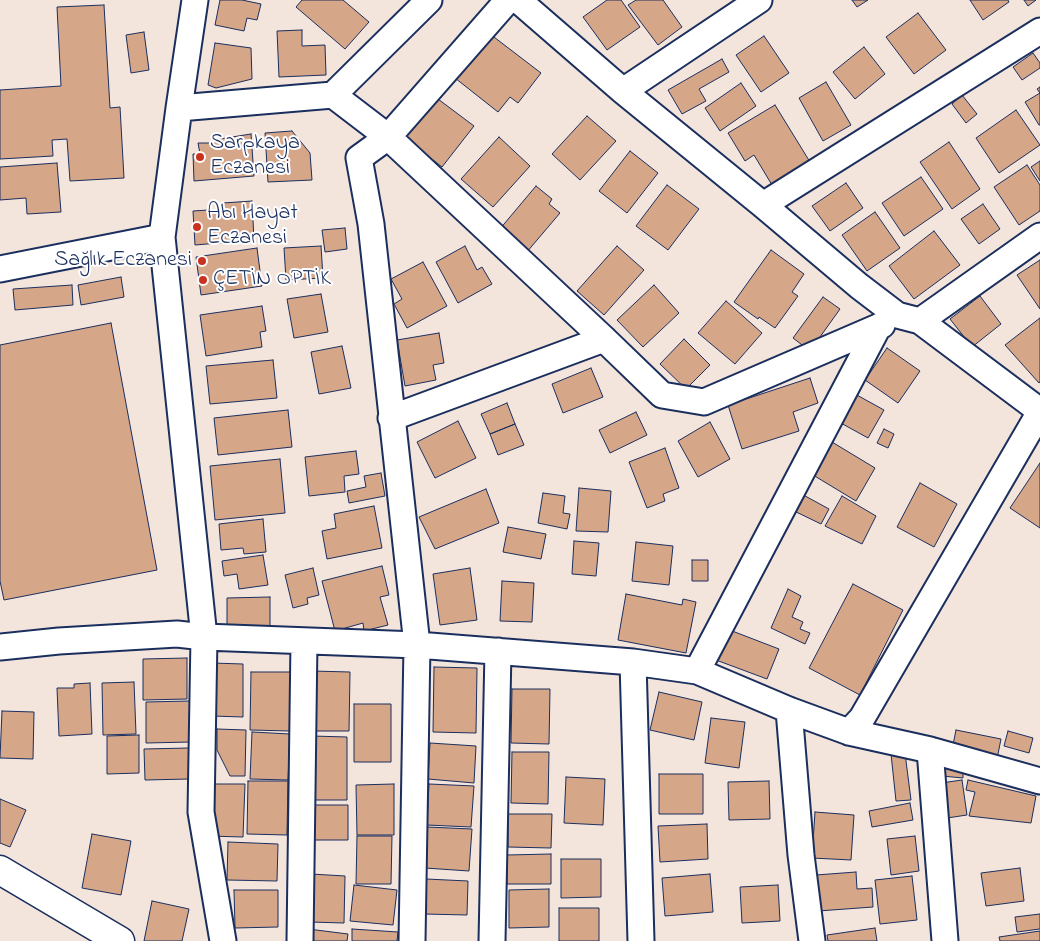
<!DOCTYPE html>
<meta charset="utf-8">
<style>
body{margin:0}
canvas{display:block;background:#f3e4dc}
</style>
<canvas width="1040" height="941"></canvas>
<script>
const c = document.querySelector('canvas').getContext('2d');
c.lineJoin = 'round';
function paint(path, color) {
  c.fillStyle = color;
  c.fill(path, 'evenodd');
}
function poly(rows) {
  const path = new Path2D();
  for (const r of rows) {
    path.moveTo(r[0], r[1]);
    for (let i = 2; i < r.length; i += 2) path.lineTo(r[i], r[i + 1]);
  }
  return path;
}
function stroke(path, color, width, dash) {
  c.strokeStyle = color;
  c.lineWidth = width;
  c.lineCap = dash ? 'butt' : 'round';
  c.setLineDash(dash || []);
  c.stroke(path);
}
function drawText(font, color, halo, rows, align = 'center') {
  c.font = font + ' "Indie Flower",sans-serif';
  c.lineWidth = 4;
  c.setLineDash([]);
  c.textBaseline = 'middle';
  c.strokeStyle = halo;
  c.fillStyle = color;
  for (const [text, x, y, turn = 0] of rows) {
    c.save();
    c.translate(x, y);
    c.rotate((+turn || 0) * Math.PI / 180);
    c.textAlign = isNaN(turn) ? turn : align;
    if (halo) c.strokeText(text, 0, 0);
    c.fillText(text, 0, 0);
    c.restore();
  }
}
const building = poly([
 [220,0,242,0,261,4,257,20,247,18,244,31,215,25,220,0],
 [302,0,343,0,369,22,345,49,296,7,302,0],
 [607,0,621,0,640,27,607,50,583,17,607,0],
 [636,0,663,0,682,27,658,45,628,5,636,0],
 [852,0,868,0,857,7,852,0],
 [970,0,1008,0,1009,2,983,20,970,0],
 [1024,0,1036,0,1028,6,1024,0],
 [104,5,110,108,120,107,124,178,70,181,67,139,52,140,53,156,0,159,0,90,61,86,57,7,104,5],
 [918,13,946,50,914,74,886,37,918,13],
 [302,30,302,46,325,45,326,75,279,77,277,31,302,30],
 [144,32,149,70,131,73,126,35,144,32],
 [490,34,541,73,518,103,510,97,498,112,455,78,490,34],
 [764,36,789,73,761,92,736,55,764,36],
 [215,43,251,48,252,79,216,88,208,85,215,43],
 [864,47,885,74,855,99,833,72,864,47],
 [1033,53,1040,63,1040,68,1022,80,1013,67,1033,53],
 [722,59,729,72,699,89,706,101,682,114,668,90,722,59],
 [826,82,851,125,823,141,799,98,826,82],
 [741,83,756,106,720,131,705,108,741,83],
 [1040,87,1040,125,1039,125,1025,102,1040,93,1037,89,1040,87],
 [962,95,977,114,966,123,952,104,962,95],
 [434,96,474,126,442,167,403,136,434,96],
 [775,105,810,162,772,185,754,155,745,161,728,133,775,105],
 [1016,110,1040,145,999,173,976,138,1016,110],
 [587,116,616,141,580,180,552,154,587,116],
 [292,131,310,153,312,180,268,182,265,133,292,131],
 [251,134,254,176,194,181,193,154,200,154,198,143,213,143,213,140,251,134],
 [499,137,530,166,493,207,461,179,499,137],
 [949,142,980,189,952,209,920,162,949,142],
 [630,151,658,173,627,213,599,191,630,151],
 [1040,161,1040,181,1031,167,1040,161],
 [57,163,61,212,27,214,26,198,0,200,0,167,57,163],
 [1027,165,1040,185,1040,211,1019,225,994,187,1027,165],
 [921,177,943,209,904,236,882,203,921,177],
 [846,183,863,208,830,231,812,206,846,183],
 [667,185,699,209,668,250,636,226,667,185],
 [536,186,552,199,549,204,560,213,526,253,499,230,536,186],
 [252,201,254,240,195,245,193,211,224,209,223,203,252,201],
 [983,204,1000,229,979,244,961,219,983,204],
 [875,212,900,248,867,271,842,235,875,212],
 [345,228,347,249,325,252,322,230,345,228],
 [934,231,960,265,914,299,889,266,934,231],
 [321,246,323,278,286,280,284,248,321,246],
 [465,246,477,270,482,267,492,284,458,303,436,262,465,246],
 [617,246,644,270,604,315,577,291,617,246],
 [257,248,262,286,201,295,196,257,257,248],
 [771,250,804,274,792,292,798,296,775,328,759,317,758,319,734,302,771,250],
 [1040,260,1040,309,1017,275,1040,260],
 [423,262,447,306,407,328,394,304,402,299,391,279,423,262],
 [121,277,124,297,81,305,78,285,121,277],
 [72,285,73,305,15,310,13,289,72,285],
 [654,285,679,313,643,347,617,320,654,285],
 [321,294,328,332,294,338,287,299,321,294],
 [980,296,1001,324,972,347,950,319,980,296],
 [823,297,840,309,810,351,793,338,823,297],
 [726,301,762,333,735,364,698,333,726,301],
 [262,306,266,331,260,332,262,347,206,356,200,315,262,306],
 [1040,318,1040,382,1039,383,1005,345,1040,318],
 [111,323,157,570,4,600,0,581,0,345,111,323],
 [439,333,444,363,433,365,436,380,405,386,397,340,439,333],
 [684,339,710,365,686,389,660,364,684,339],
 [342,346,351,388,319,394,311,352,342,346],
 [887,348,920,371,898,403,865,380,887,348],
 [273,360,277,398,210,404,206,366,273,360],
 [591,368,603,397,563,413,552,384,591,368],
 [810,378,818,403,793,412,799,431,742,449,728,405,810,378],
 [855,394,884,410,868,438,839,422,855,394],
 [507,403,515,424,490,434,481,414,507,403],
 [288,410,292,447,218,455,214,418,288,410],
 [636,412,647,435,610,453,599,430,636,412],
 [458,421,476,458,435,478,417,442,458,421],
 [710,422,730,459,698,477,678,441,710,422],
 [515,424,524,445,498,455,490,434,515,424],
 [884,429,894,434,888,448,877,443,884,429],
 [832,442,875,468,856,501,813,475,832,442],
 [665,448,679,488,663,494,665,501,647,508,629,462,665,448],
 [356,451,359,474,344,476,345,492,309,496,305,457,356,451],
 [280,459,285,513,215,520,210,466,280,459],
 [1040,463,1040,528,1010,508,1040,463],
 [381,473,385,496,349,503,347,491,366,487,364,476,381,473],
 [920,483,957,504,934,547,897,527,920,483],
 [579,488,611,491,608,532,576,531,579,488],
 [486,489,499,523,435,549,419,517,486,489],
 [796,491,829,509,821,524,788,508,796,491],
 [543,493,565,496,563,513,570,514,567,529,538,523,543,493],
 [842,496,876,516,862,544,825,526,842,496],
 [374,506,382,548,327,559,322,531,336,528,334,514,374,506],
 [263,519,266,552,244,554,243,548,221,550,219,524,263,519],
 [508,527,546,534,541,559,503,552,508,527],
 [574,541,599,543,596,576,572,574,574,541],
 [636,542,673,546,669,585,632,581,636,542],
 [263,555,268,585,239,589,237,574,224,576,222,561,263,555],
 [692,560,708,560,708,581,692,581,692,560],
 [382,566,389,595,380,597,388,625,364,631,363,623,335,631,322,581,382,566],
 [313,568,319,595,307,598,308,604,293,608,285,575,313,568],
 [470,568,477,620,440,625,433,574,470,568],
 [502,581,534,583,532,622,500,621,502,581],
 [853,584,903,610,860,695,809,668,853,584],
 [788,589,801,596,792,617,803,622,800,629,810,633,805,644,771,628,788,589],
 [626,594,682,605,683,599,696,602,686,653,618,640,626,594],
 [270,597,270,627,227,628,227,598,270,597],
 [727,629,779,649,767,679,716,660,727,629],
 [187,658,187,699,143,700,143,659,187,658],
 [212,663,243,664,243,717,212,716,212,663],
 [434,667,477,668,476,733,433,732,434,667],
 [312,671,350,672,349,731,311,731,312,671],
 [251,672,291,672,290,731,250,730,251,672],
 [134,682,136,734,103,735,102,683,134,682],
 [90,683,92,734,59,736,57,688,74,688,74,684,90,683],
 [512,689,550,689,549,744,511,743,512,689],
 [659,692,702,702,694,740,650,730,659,692],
 [190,701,191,742,146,743,146,702,190,701],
 [354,704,391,704,391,762,354,762,354,704],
 [2,711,34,712,33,759,0,758,2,711],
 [711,718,745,722,739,768,705,763,711,718],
 [217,729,246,730,245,776,230,776,217,750,217,729],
 [956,730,1001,739,997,759,953,745,956,730],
 [1008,731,1033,738,1029,753,1004,746,1008,731],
 [252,732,290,734,288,780,250,779,252,732],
 [139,735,139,773,107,774,107,736,139,735],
 [312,736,347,737,347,800,312,800,312,736],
 [430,743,476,746,474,783,428,779,430,743],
 [189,748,189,779,145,780,144,749,189,748],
 [512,752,549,752,548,804,511,803,512,752],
 [905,753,911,800,896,801,891,754,905,753],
 [943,767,963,769,963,778,942,776,943,767],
 [659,774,703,774,703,814,659,814,659,774],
 [566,777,605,779,603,825,564,823,566,777],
 [962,780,967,815,947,818,941,783,962,780],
 [968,780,1036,796,1031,823,969,816,975,792,966,790,968,780],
 [248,781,288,781,287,835,247,834,248,781],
 [769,781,770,819,729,820,728,782,769,781],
 [208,784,245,784,243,837,207,836,208,784],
 [394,784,394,835,357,835,356,785,394,784],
 [429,784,474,786,471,827,427,825,429,784],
 [0,799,26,810,10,847,0,843,0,799],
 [910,803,913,820,872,827,869,811,910,803],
 [311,805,348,805,348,840,311,840,311,805],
 [815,812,854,815,851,860,812,858,815,812],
 [508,814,552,814,551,848,508,847,508,814],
 [707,824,708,859,660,862,658,826,707,824],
 [427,827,472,829,469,871,425,868,427,827],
 [92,834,131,841,121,895,82,888,92,834],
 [357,836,392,836,391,884,356,884,357,836],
 [915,836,919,871,891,875,887,839,915,836],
 [228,842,278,844,277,881,227,880,228,842],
 [551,854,551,884,507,884,507,855,551,854],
 [561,859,601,859,601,897,561,898,561,859],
 [1020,868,1024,901,986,906,981,873,1020,868],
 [856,872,857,889,872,888,873,907,818,911,816,875,856,872],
 [311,874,345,876,344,923,310,922,311,874],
 [710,874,713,912,665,916,662,878,710,874],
 [912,876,917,920,880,924,875,880,912,876],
 [426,879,468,881,467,915,424,914,426,879],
 [354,885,397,890,393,925,350,921,354,885],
 [778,885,780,921,742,923,740,887,778,885],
 [549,889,549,927,509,928,509,890,549,889],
 [234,890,278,890,278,927,235,928,234,890],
 [152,901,189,909,182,941,144,941,152,901],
 [559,908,599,908,599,941,559,941,559,908],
 [1040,914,1040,929,1017,932,1015,917,1040,914],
 [875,928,877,941,828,941,827,935,875,928],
 [308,929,348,934,347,941,306,941,308,929],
 [352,929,398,932,397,941,352,941,352,929],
 [1040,931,1040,941,1000,941,999,937,1040,931]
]);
paint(building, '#d6a689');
stroke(building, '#1b2f5e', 1);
const street = poly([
 [195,0,179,108,162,237,204,637,201,812,223,941],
 [518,0,623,91,763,205,859,286,897,315,920,321,1040,411],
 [623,91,759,0],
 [333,95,388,137,604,339,662,395,704,402,878,327],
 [179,108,333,95,429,0],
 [763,205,1040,31],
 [0,269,162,237],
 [920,321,1040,236],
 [391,418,604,339],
 [0,647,59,641,177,634,204,637,417,645,633,662,697,671,789,710,849,732,930,750,1040,781],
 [633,662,641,941],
 [697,671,878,327,882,325],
 [789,710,801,855,812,941],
 [849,732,862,718,1040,412],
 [930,750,945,941],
 [300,941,304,641],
 [412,941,417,645,371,224,359,158,388,137,508,0],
 [492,941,498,651]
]);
const secondary = poly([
 [0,870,120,941]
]);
stroke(street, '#1b2f5e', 29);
stroke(secondary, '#1b2f5e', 31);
stroke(street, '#fff', 25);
stroke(secondary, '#fff', 28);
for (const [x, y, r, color] of [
 [200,157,5,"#c8321e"],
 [197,227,5,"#c8321e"],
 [202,261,5,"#c8321e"],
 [203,280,5,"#c8321e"]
]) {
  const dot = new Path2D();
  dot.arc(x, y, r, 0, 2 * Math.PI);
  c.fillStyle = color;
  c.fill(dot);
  stroke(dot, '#fff', 2);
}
drawText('22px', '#1b2f5e', '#fff', [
 ["Sarpkaya",210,144],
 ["Eczanesi",210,169],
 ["Abı Hayat",207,214],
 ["Eczanesi",207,239],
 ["Sağlık Eczanesi",192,261,"right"],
 ["ÇETİN OPTİK",213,280]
], 'left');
</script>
